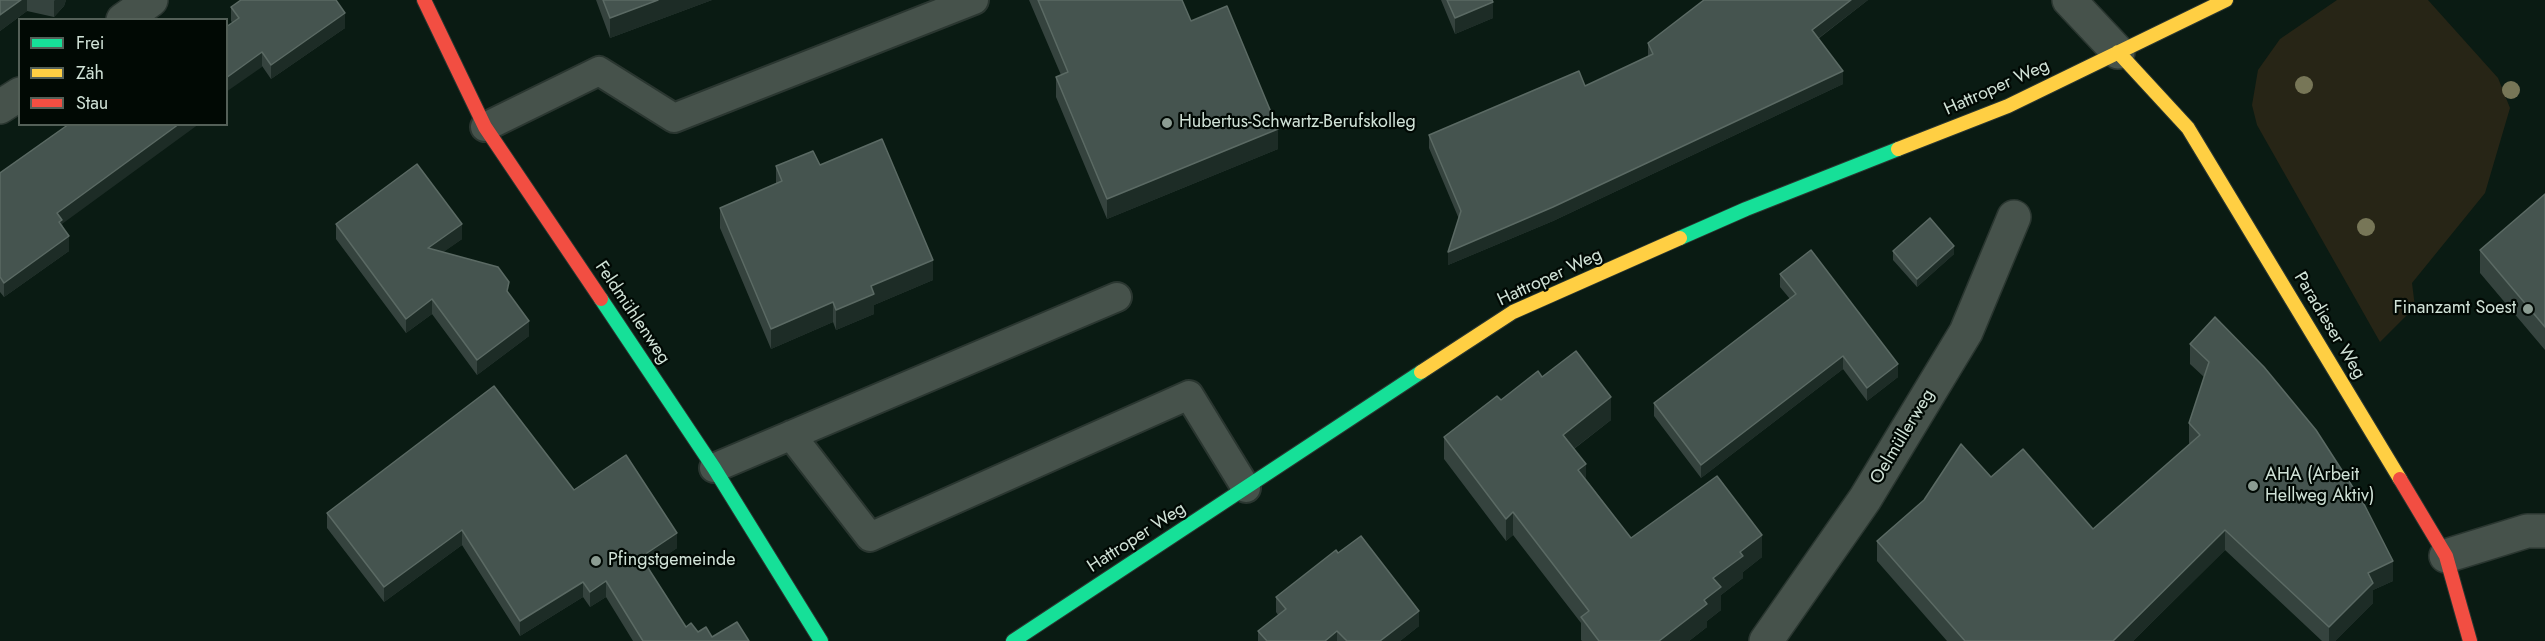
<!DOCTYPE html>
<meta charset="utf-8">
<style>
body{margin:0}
#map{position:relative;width:2545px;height:641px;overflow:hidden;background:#0a1b13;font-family:Jost,sans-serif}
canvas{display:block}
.legend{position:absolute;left:18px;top:18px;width:210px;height:108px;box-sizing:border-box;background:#010904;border:2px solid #546058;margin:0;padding:8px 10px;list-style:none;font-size:18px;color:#d0e2d7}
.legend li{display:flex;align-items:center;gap:12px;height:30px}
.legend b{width:30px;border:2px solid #546058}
</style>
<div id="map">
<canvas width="2545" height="641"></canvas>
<ul class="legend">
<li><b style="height:8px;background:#16e098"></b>Frei</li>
<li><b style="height:8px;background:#ffcf43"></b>Zäh</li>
<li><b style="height:8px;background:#f24e42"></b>Stau</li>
</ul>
</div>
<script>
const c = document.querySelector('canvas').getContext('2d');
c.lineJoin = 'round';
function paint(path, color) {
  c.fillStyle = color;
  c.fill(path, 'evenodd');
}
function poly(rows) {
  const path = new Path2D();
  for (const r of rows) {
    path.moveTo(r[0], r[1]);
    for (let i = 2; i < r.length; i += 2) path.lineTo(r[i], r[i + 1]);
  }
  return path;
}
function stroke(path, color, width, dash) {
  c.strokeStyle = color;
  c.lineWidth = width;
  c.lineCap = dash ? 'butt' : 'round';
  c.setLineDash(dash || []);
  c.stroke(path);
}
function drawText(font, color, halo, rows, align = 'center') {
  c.font = font + ' Jost,sans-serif';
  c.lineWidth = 4.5;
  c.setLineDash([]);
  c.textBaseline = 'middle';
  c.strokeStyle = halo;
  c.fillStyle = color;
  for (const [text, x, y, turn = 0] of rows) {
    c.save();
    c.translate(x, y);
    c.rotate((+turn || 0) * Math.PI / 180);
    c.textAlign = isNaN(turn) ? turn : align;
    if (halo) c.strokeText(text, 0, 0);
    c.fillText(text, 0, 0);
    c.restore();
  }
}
paint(poly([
 [2337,0,2428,0,2498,78,2510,108,2485,193,2412,283,2415,307,2380,342,2257,125,2252,105,2258,70,2280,39]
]), '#272516');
const lane = poly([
 [485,127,599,71,674,118,974,0],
 [791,435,870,537,1189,395,1246,488],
 [714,468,1117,297]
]);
const street = poly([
 [2069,0,2118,52],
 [123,20,151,0],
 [0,107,20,94],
 [2446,556,2527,531,2545,531],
 [1766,641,1865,499,1966,332,2014,217]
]);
const fast = poly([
 [1680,238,1746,209,1898,149],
 [601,299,714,468,821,641],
 [1013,641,1421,372]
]);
const slow = poly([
 [2118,52,2188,128,2400,479],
 [1898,149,2008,106,2226,0],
 [1421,372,1513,312,1680,238]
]);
const jam = poly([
 [424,0,485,127,601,299],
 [2400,479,2446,556,2470,641]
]);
stroke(lane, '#2a3630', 32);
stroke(street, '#2a3630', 36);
stroke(fast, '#2a3630', 16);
stroke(slow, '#2a3630', 16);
stroke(jam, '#2a3630', 16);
stroke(lane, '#46524b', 28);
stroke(street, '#46524b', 33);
stroke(fast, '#16e098', 14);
stroke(slow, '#ffcf43', 14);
stroke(jam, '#f24e42', 14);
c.fillStyle = '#777657';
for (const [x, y] of [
 [2304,85],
 [2511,90],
 [2366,227]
]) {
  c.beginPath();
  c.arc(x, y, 9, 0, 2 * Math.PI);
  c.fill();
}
paint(poly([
 [0,0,66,0,64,6,54,17,27,11,0,31],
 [596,0,712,0,610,38],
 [1029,0,1182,0,1191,21,1278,149,1107,219,1056,97,1056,77,1061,75],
 [1441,0,1492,0,1493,18,1455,34],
 [1704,0,1868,0,1818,39,1843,84,1553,221,1448,265,1459,219,1429,148,1429,135,1585,86,1648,56,1648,43],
 [231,7,345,28,271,79,231,21],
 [820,165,933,280,874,305,874,314,836,330,833,322,771,349,720,228,720,208,776,184,776,166],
 [0,173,62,224,69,251,4,297,0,292],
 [2545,194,2545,350,2480,273,2480,250],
 [336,224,462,239,443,252,509,294,529,336,477,375,432,314,406,333,336,239],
 [1893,251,1954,254,1917,287,1893,260],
 [1780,274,1898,377,1867,401,1843,369,1701,478,1654,416,1654,403,1790,299,1780,287],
 [2215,317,2393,581,2373,590,2373,603,2335,641,2322,641,2225,550,2133,641,1947,641,1877,561,1877,541,1991,477,2093,529,2190,444,2189,443,2189,423,2204,377,2190,364,2190,344],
 [1542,377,1611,420,1574,449,1586,479,1631,538,1762,557,1743,572,1743,578,1721,595,1721,610,1707,621,1707,627,1689,641,1582,641,1581,640,1581,623,1513,535,1506,541,1444,459,1444,437,1501,400],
 [574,490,677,548,647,568,686,627,698,632,712,637,749,641,633,641,606,597,590,607,583,597,520,636,462,545,384,602,327,528,327,513],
 [1276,597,1419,626,1400,641,1258,641,1258,631,1278,615,1276,612]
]), '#35433e');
paint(poly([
 [21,0,27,0,27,11,0,31,0,15],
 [55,0,66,0,64,6,54,17,54,1],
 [658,0,712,0,610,38,610,18],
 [1851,0,1868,0,1812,43,1812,30],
 [1493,2,1493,18,1455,34,1455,18],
 [345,13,345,28,271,79,271,65],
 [262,52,262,67,226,92,226,78],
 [1843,71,1843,84,1553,221,1448,265,1448,252],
 [179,124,199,124,62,224,62,234,57,213],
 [1278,129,1278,149,1107,219,1107,199],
 [462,224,462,239,428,263,428,248],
 [69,236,69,251,4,297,4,283],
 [1954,246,1954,254,1917,287,1917,279],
 [933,260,933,280,874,305,874,314,836,330,836,310,871,286],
 [432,299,432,314,406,333,406,319],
 [833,302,833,322,771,349,771,329],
 [529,321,529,336,477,375,477,360],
 [1843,356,1843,369,1701,478,1701,465],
 [1898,364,1898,377,1867,401,1867,388],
 [1611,397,1611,420,1563,457,1563,435],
 [1586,464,1586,487,1578,470],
 [1513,512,1513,535,1506,541,1506,519],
 [462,530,462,545,384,602,384,587],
 [2225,530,2225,550,2133,641,2113,641],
 [677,533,677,548,641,573,641,557],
 [1762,535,1762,557,1743,572,1743,578,1721,595,1721,610,1707,621,1707,627,1689,641,1659,641,1704,600,1713,578,1740,552],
 [2393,561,2393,581,2373,590,2373,603,2335,641,2329,641,2329,627,2368,573],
 [606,581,606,597,590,607,590,592],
 [583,582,583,597,520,636,520,621],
 [1419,611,1419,626,1400,641,1380,641],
 [1337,631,1337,641,1325,641]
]), '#1d2c26');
const building = poly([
 [0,0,21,0,0,15,0,0],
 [241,0,336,0,345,13,271,65,262,52,226,78,226,27,239,18,231,7,241,0],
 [603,0,658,0,610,18,603,0],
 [1038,0,1182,0,1191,21,1227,6,1278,129,1107,199,1056,77,1068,72,1038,0],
 [1447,0,1492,0,1493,2,1455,18,1447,0],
 [1704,0,1851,0,1812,30,1843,71,1553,207,1448,252,1461,211,1429,135,1579,71,1585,86,1653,54,1648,43,1704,0],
 [69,124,179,124,57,213,62,220,59,222,69,236,4,283,0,277,0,173,69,124],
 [882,139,933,260,871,286,874,294,836,310,833,302,771,329,720,208,782,181,776,166,813,151,820,165,882,139],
 [417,164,462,224,428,248,498,267,509,282,507,291,529,321,477,360,432,299,406,319,336,224,417,164],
 [2545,194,2545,327,2480,250,2545,194],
 [1930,218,1954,246,1917,279,1893,251,1930,218],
 [1811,250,1898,364,1867,388,1843,356,1701,465,1654,403,1796,294,1780,274,1811,250],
 [2215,317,2264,367,2316,430,2365,506,2393,561,2368,573,2373,583,2329,627,2225,530,2113,641,1965,641,1877,541,1924,500,1961,444,1991,477,2023,449,2093,529,2200,435,2189,423,2209,362,2190,344,2215,317],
 [1576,351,1611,397,1563,435,1586,464,1578,470,1631,538,1717,476,1762,535,1740,552,1743,556,1713,578,1721,587,1704,600,1707,604,1659,641,1599,641,1581,617,1589,611,1513,512,1506,519,1444,437,1497,396,1501,400,1538,371,1542,377,1576,351],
 [494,386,574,490,626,455,677,533,641,557,686,627,691,623,698,632,706,627,712,637,737,622,749,641,643,641,606,581,590,592,583,582,520,621,462,530,384,587,327,513,494,386],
 [1361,536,1419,611,1380,641,1347,641,1337,631,1325,641,1267,641,1258,631,1286,609,1276,597,1336,550,1338,553,1361,536]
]);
paint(building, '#45544f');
stroke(building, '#5b6a64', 1.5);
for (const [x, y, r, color] of [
 [1167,123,6,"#8b9c92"],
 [2528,309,6,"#8b9c92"],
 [2253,486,6,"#8b9c92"],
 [596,561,6,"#8b9c92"]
]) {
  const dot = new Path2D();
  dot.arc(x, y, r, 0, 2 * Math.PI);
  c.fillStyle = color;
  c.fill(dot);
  stroke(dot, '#010904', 2);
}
drawText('18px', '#d0e2d7', '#010904', [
 ["Hattroper Weg",1997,88,-24],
 ["Hattroper Weg",1550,278,-25],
 ["Feldmühlenweg",632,313,56],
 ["Paradieser Weg",2329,326,59],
 ["Oelmüllerweg",1903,437,-59],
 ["Hattroper Weg",1137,538,-33]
]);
drawText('18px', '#d0e2d7', '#010904', [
 ["Hubertus-Schwartz-Berufskolleg",1179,123],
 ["Finanzamt Soest",2516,309,"right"],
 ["AHA (Arbeit",2265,476],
 ["Hellweg Aktiv)",2265,497],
 ["Pfingstgemeinde",608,561]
], 'left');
</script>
